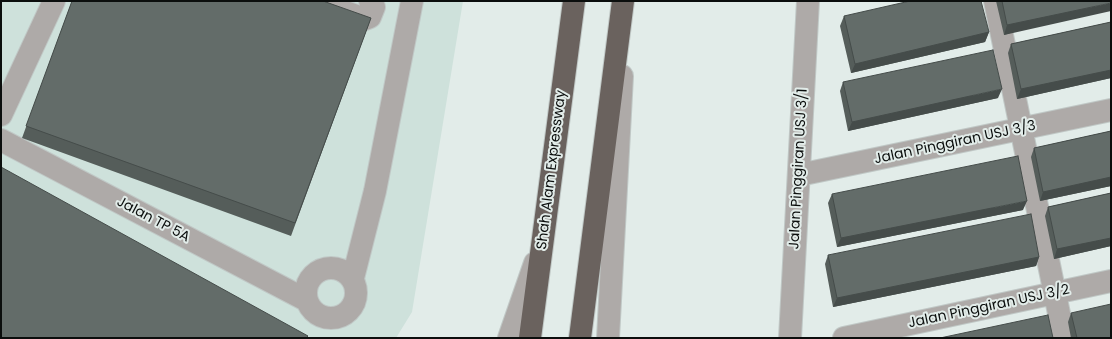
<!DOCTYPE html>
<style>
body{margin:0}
#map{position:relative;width:1112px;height:339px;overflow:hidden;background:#e2ece9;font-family:Poppins,sans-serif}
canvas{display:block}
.frame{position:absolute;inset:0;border:2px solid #0b0e0d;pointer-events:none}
</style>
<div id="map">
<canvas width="1112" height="339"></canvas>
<div class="frame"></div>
</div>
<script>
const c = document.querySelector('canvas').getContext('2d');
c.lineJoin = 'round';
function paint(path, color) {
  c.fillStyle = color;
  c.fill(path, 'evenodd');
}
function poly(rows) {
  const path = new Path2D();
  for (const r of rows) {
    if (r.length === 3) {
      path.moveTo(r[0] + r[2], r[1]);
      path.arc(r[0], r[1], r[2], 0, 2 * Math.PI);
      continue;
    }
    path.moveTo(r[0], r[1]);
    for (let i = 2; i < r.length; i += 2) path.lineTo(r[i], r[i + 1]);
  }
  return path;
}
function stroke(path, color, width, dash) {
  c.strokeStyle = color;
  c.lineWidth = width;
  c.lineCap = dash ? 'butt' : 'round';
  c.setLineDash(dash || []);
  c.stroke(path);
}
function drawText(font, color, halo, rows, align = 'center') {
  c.font = font + ' Poppins,sans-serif';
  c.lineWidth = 4;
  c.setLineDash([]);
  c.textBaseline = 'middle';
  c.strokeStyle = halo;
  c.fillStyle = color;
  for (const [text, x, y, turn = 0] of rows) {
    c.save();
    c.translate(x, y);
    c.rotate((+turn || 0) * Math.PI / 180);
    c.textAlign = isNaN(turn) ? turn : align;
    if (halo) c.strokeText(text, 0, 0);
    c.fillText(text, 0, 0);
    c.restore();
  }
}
paint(poly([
 [1,1,463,1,412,312,396,338,1,338]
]), '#cee1db');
const minor = poly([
 [315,1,365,19,370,17,374,7,370,1],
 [995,1,1064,338],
 [1,115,54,1],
 [1,140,306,300],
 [799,175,1111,110],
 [331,293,25],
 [353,278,375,191,412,1],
 [509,338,535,263],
 [608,338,622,76],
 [790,338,808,1],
 [844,338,1111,281]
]);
const highway = poly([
 [530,338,574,1],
 [580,338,623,1]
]);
stroke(minor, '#c0c8c6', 24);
stroke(highway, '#c0c8c6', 24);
stroke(minor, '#aeaaa8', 22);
stroke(highway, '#6a625e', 22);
paint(poly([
 [72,1,371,18,291,236,22,138],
 [996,1,1111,1,1004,35],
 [844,16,989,32,985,42,851,73,840,26],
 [1111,22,1111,78,1017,99,1008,53,1011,44],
 [843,82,998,98,848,131,840,91],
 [1111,131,1111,186,1040,201,1031,157,1034,148],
 [1111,193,1111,246,1054,259,1045,216,1048,207],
 [832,194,1023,210,837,247,828,203],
 [828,255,1039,257,1036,266,833,307,825,264],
 [1071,313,1111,338,1071,338,1068,322]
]), '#555d5a');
paint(poly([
 [1111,3,1111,11,1004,35,1007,25],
 [989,32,985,42,851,73,855,64],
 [1111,70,1111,78,1017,99,1021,89],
 [1002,89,998,98,848,131,852,122],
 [1111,177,1111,186,1040,201,1043,192],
 [1027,201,1023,210,837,247,841,238],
 [1111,238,1111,246,1054,259,1057,249],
 [1039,257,1036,266,833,307,837,298]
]), '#454c4a');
const building = poly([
 [72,1,323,1,371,18,295,223,26,126,72,1],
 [910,1,981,1,989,32,855,64,844,16,910,1],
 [1002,1,1111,1,1111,3,1007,25,1002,1],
 [1111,22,1111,70,1021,89,1011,44,1111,22],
 [993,50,1002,89,852,122,843,82,993,50],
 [1111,131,1111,177,1043,192,1034,148,1111,131],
 [1018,156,1027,201,841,238,832,194,1018,156],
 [1,167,308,336,306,338,1,338,1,167],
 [1111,193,1111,238,1057,249,1048,207,1111,193],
 [1031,214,1039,257,837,298,828,255,1031,214],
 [1111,304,1111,338,1077,338,1071,313,1111,304],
 [1048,315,1053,338,940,338,1048,315]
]);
paint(building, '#636c69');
stroke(building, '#454c4a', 1);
drawText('14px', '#0b0e0d', '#e2ece9', [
 ["Jalan Pinggiran USJ 3/3",955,143,-12],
 ["Jalan Pinggiran USJ 3/1",799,169,-87],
 ["Shah Alam Expressway",552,170,-83],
 ["Jalan TP 5A",153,220,28],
 ["Jalan Pinggiran USJ 3/2",989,307,-12]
]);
</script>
